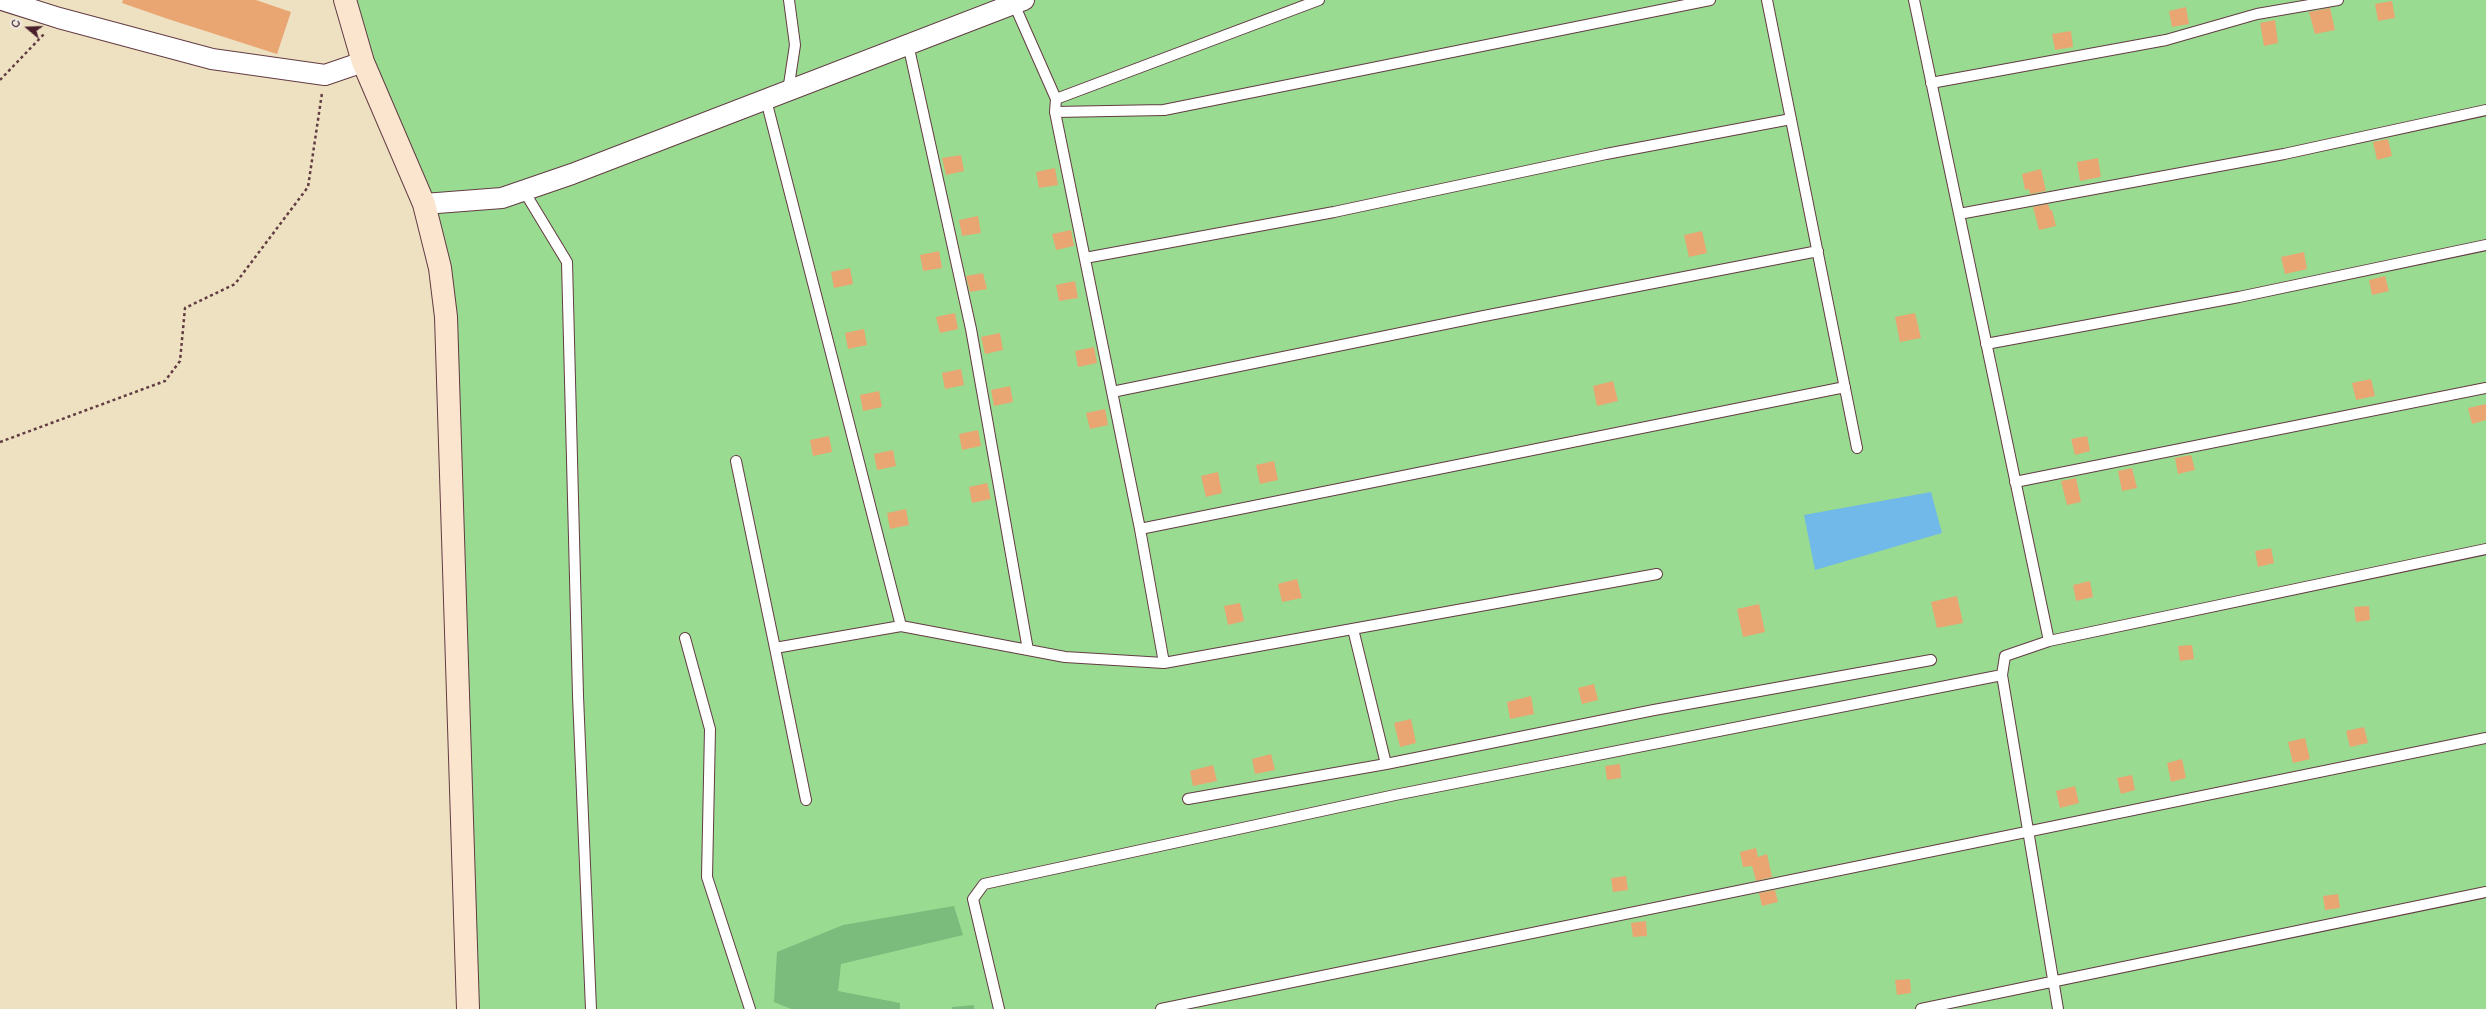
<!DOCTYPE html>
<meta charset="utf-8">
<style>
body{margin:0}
#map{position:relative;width:2486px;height:1009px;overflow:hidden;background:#ede1c2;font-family:"Balsamiq Sans",sans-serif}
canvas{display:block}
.north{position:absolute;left:8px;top:8px;width:40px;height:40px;-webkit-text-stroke:3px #f6f6f2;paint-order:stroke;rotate:289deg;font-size:11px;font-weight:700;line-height:16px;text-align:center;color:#4a1f2b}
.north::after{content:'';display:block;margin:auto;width:14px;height:18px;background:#4a1f2b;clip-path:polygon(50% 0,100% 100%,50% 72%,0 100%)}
</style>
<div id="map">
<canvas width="2486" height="1009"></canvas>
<div class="north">С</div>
</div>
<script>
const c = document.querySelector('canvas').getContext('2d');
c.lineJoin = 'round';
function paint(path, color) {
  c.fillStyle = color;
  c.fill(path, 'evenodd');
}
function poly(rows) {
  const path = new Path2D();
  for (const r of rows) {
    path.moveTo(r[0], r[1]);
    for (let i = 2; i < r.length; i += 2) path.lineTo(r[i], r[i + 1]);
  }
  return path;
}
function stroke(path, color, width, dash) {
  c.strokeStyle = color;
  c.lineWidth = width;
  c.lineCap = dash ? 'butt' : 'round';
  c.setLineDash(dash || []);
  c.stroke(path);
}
paint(poly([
 [345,0,2486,0,2486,1009,468,1009,440,268]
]), '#9adb92');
paint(poly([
 [954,906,963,935,841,964,838,991,900,1003,900,1009,791,1009,774,1002,777,952,843,925],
 [974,1005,974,1009,952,1009,952,1007]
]), '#7bbb7c');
paint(poly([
 [1931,492,1942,533,1815,570,1804,515]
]), '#70b9e8');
paint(poly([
 [123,0,256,0,291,12,277,54,168,19,122,3],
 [2392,1,2395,18,2378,21,2375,4],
 [2186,7,2189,24,2172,27,2169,11],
 [2330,8,2335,30,2315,34,2309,12],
 [2275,20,2278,43,2264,46,2260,23],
 [2071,31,2073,47,2055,50,2052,34],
 [2388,139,2392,156,2377,160,2373,142],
 [961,155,964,171,946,175,942,158],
 [2098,158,2101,177,2080,181,2077,162],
 [1055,168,1058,185,1039,188,1036,172],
 [2041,169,2046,191,2030,194,2029,189,2025,190,2022,174],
 [2048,204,2050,210,2052,210,2056,226,2039,230,2033,207],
 [978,216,981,233,962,236,959,220],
 [1071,230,1074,246,1056,250,1052,234],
 [1702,231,1707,253,1689,257,1684,235],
 [939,251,942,268,923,271,920,255],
 [2304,252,2307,269,2285,274,2281,257],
 [850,268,853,284,834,288,831,272],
 [983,273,987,289,970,292,966,276],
 [2385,276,2389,291,2372,295,2369,280],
 [1075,281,1078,298,1059,301,1056,285],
 [955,313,958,329,940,333,936,317],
 [1915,313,1921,338,1900,342,1895,317],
 [864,329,867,345,848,349,845,333],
 [1000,333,1003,350,985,354,981,337],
 [1094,347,1097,363,1078,367,1075,351],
 [961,369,964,385,945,389,942,373],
 [2371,379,2375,396,2356,400,2352,383],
 [1613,381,1618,401,1597,406,1593,386],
 [1010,386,1013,402,994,406,991,390],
 [879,391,882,407,863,411,860,395],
 [2486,404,2486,420,2472,424,2468,408],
 [1105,409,1108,425,1090,429,1086,413],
 [978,430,981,446,962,450,959,434],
 [829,436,832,452,813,456,810,440],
 [2087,436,2090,451,2075,455,2071,439],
 [893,450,896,466,877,470,874,454],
 [2191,455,2195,470,2178,474,2175,458],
 [1274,461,1278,480,1260,484,1256,465],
 [2132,468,2137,488,2122,491,2118,471],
 [1218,472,1222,493,1206,497,1201,476],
 [2076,478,2081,502,2067,505,2061,481],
 [987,483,991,499,972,503,969,487],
 [906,509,909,525,890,529,887,513],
 [2271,548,2274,563,2258,567,2255,551],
 [1297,579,1302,598,1282,602,1278,584],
 [2090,581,2093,597,2076,601,2073,585],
 [1957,596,1963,623,1937,628,1931,602],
 [1240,603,1244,621,1228,625,1224,606],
 [1759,604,1765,632,1743,637,1737,609],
 [2369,606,2370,620,2356,622,2354,607],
 [2192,645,2194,659,2180,661,2178,646],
 [1594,684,1598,700,1582,704,1578,688],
 [1531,696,1534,714,1510,719,1507,702],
 [1411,719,1416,743,1400,747,1394,723],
 [2364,727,2368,743,2350,747,2346,731],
 [2305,738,2310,759,2293,763,2288,742],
 [1271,754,1275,770,1255,774,1252,759],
 [2182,759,2186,778,2171,782,2167,763],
 [1620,764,1621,778,1607,780,1605,766],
 [1213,765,1217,781,1193,786,1190,771],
 [2132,775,2135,790,2121,794,2117,778],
 [2075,786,2079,803,2060,808,2056,791],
 [1756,848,1758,857,1767,854,1772,877,1756,881,1752,866,1743,867,1740,852],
 [1626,876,1628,890,1613,892,1611,878],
 [1775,890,1778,902,1762,906,1759,893],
 [2338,894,2340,908,2325,910,2323,896],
 [1646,921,1647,936,1633,937,1631,923],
 [1910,979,1911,993,1897,995,1895,980]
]), '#e9a672');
const lane = poly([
 [1767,0,1857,448],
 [1914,0,2049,641],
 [908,44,971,329,1028,650],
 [1931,83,2166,40,2257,14,2338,0],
 [788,91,795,45,789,0],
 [1056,99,1319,0],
 [766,100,901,626,1065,657,1164,663,1140,529,1055,112,1056,99,1014,4],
 [1055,112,1164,110,1710,0],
 [524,191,567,262,578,696,591,1009],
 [1959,214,2284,154,2486,110],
 [1085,258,1334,212,1606,154,1791,119],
 [1986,344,2239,297,2486,245],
 [1112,392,1484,316,1818,251],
 [736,461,775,648,901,626],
 [2015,482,2486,388],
 [1140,529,1845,387],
 [685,638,710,729,707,877,750,1009],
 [775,648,806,800],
 [1164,663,1657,574],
 [1386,764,1654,710,1931,660],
 [1188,799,1386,764,1353,629],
 [999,1009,973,899,984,884,1395,795,2002,675],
 [1161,1009,2486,738],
 [1921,1009,2486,892],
 [2058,1009,2002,675,2005,656,2049,641,2486,549]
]);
const street = poly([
 [2,0,59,18,212,59,325,75,363,62],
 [424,204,502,198,572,174,1024,0]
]);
const secondary = poly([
 [345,0,363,62,424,204,440,268,446,317,468,1009]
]);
stroke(lane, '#623c42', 12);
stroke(street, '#623c42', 22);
stroke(secondary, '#623c42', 24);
stroke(poly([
 [0,80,45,33],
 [0,442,165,381,180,361,185,308,235,284,308,187,322,93]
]), '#623c42', 2.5, [3, 3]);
stroke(lane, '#fff', 10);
stroke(street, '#fff', 20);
stroke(secondary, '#fce5cf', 22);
</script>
